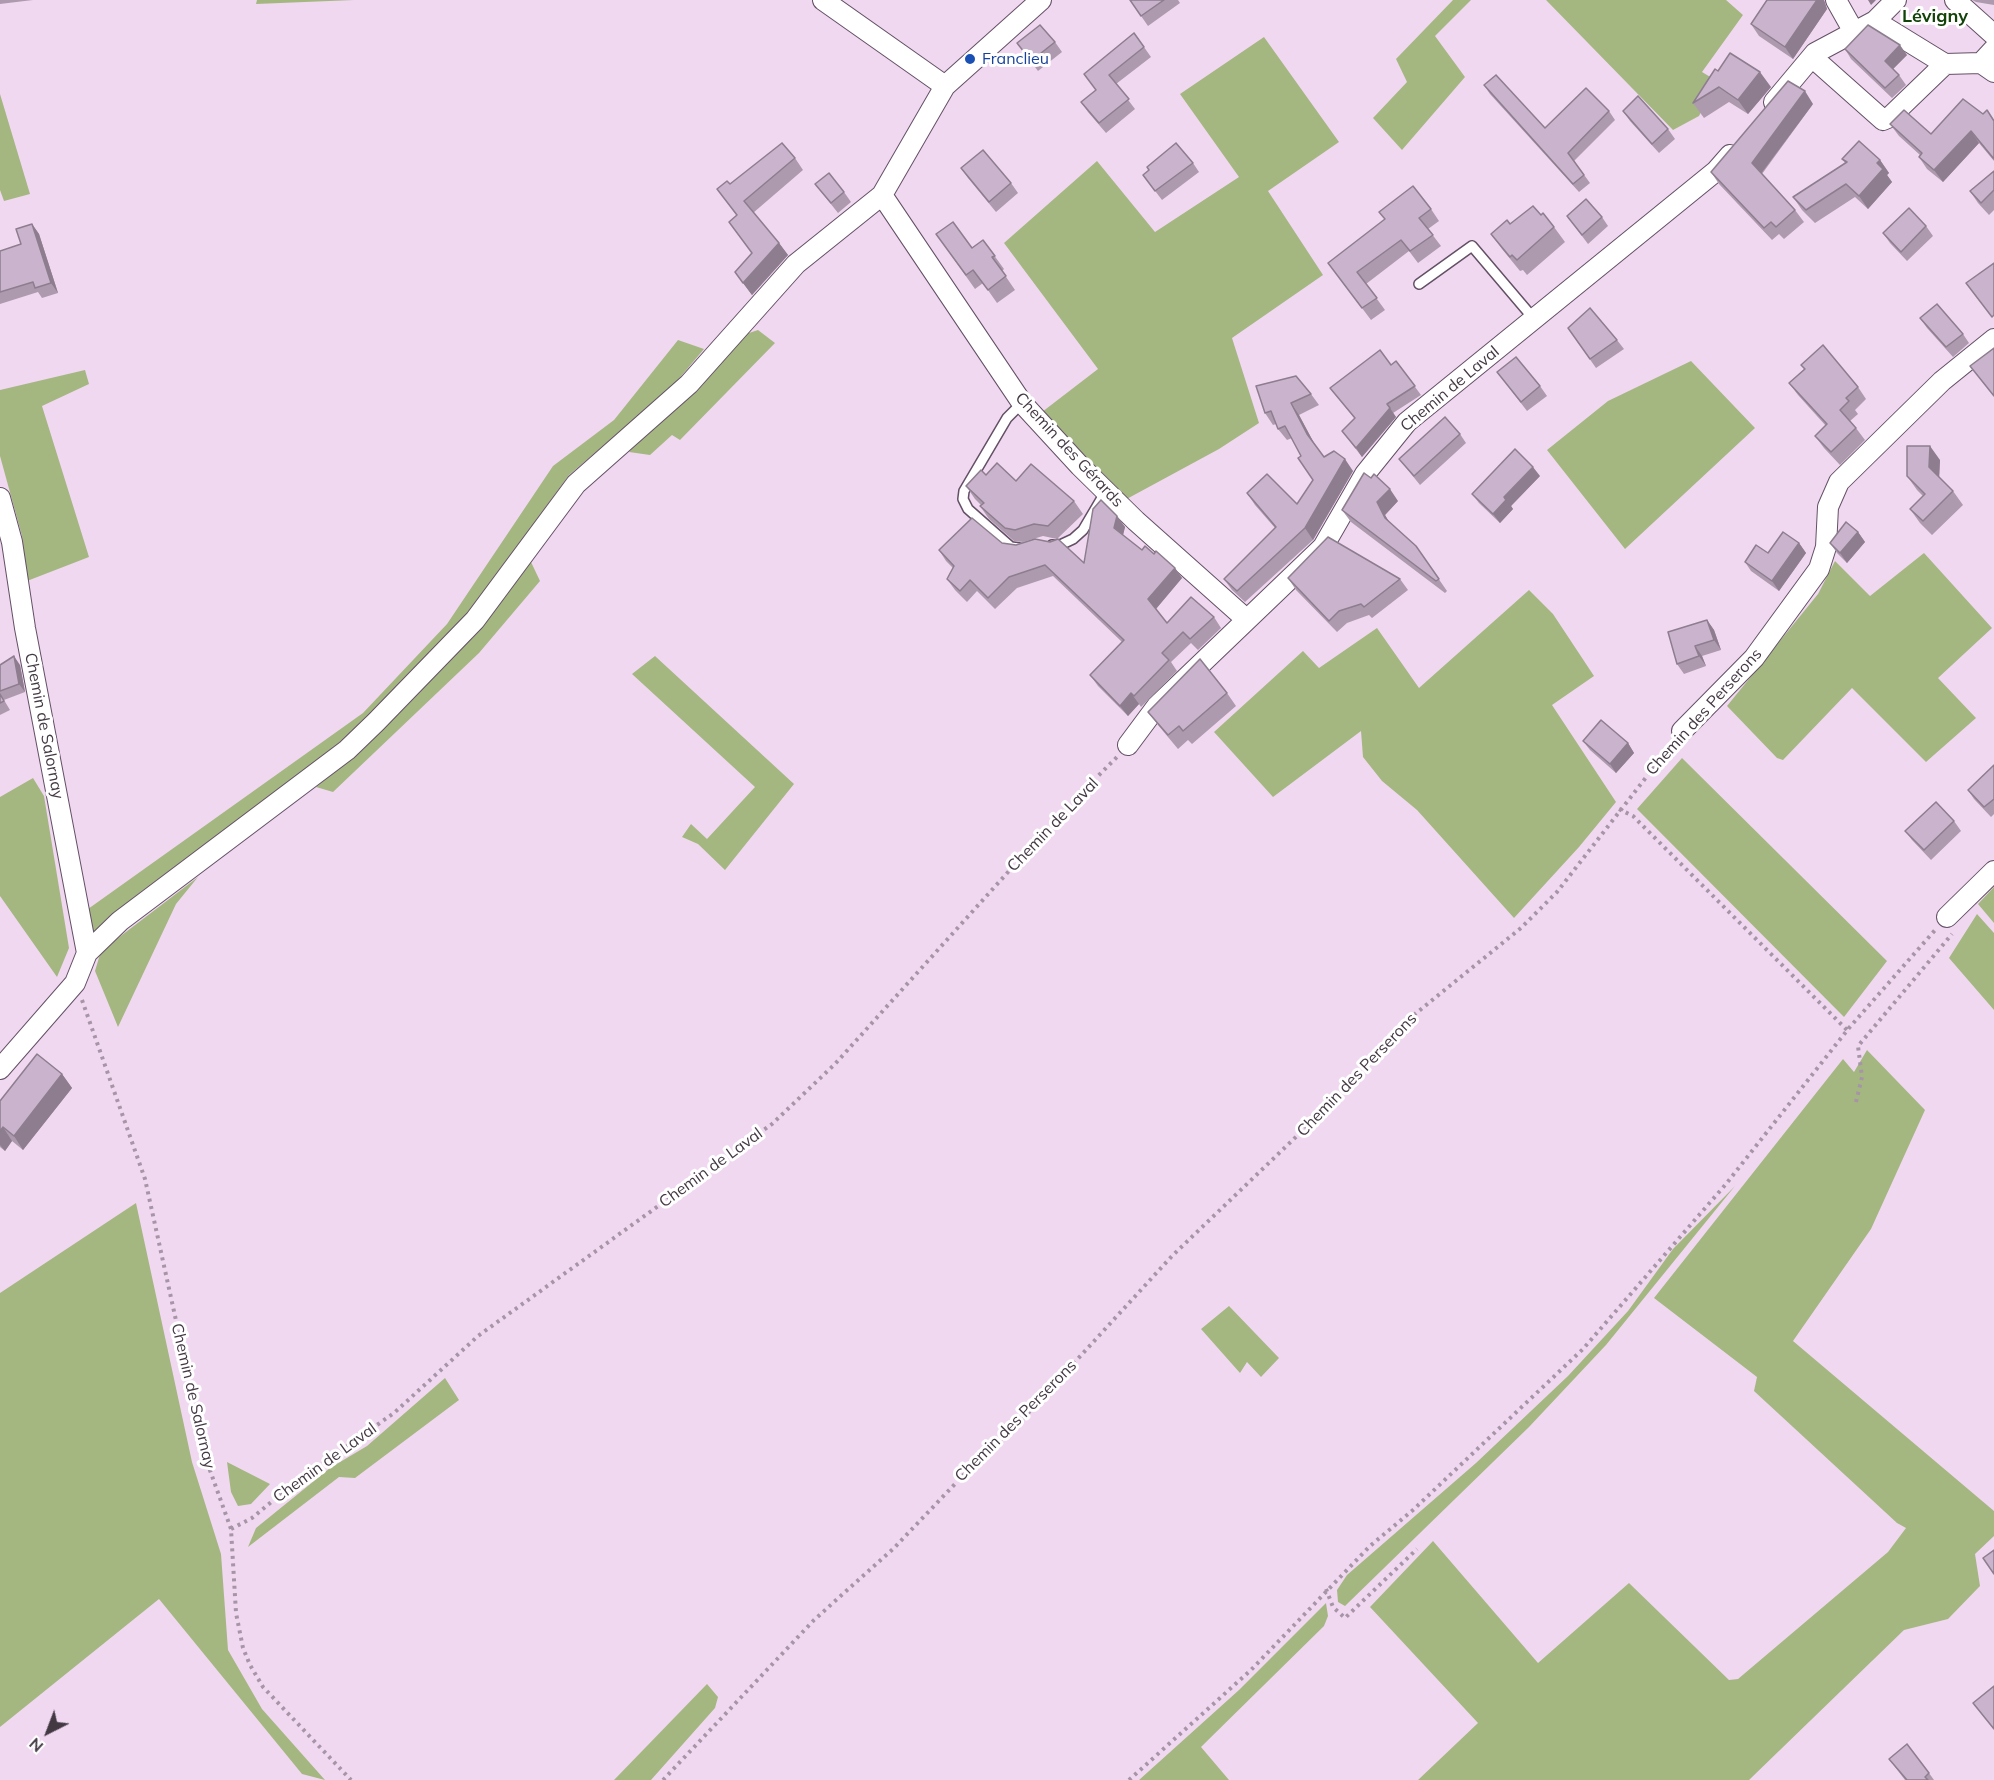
<!DOCTYPE html>
<meta charset="utf-8">
<style>
body{margin:0}
#map{position:relative;width:1994px;height:1780px;overflow:hidden;background:#f0d8f1;font-family:Mulish,sans-serif}
canvas{display:block}
.north{position:absolute;left:18px;top:1702px;width:60px;height:60px;-webkit-text-stroke:4px #fff;paint-order:stroke;rotate:222deg;font-size:16px;font-weight:700;line-height:24px;text-align:center;color:#433943}
.north::after{content:'';display:block;margin:auto;width:21px;height:27px;background:#433943;clip-path:polygon(50% 0,100% 100%,50% 72%,0 100%)}
</style>
<div id="map">
<canvas width="1994" height="1780"></canvas>
<div class="north">N</div>
</div>
<script>
const c = document.querySelector('canvas').getContext('2d');
c.lineJoin = 'round';
function paint(path, color) {
  c.fillStyle = color;
  c.fill(path, 'evenodd');
}
function poly(rows) {
  const path = new Path2D();
  for (const r of rows) {
    path.moveTo(r[0], r[1]);
    for (let i = 2; i < r.length; i += 2) path.lineTo(r[i], r[i + 1]);
  }
  return path;
}
function stroke(path, color, width, dash) {
  c.strokeStyle = color;
  c.lineWidth = width;
  c.lineCap = dash ? 'butt' : 'round';
  c.setLineDash(dash || []);
  c.stroke(path);
}
function drawText(font, color, halo, rows, align = 'center') {
  c.font = font + ' Mulish,sans-serif';
  c.lineWidth = 6;
  c.setLineDash([]);
  c.textBaseline = 'middle';
  c.strokeStyle = halo;
  c.fillStyle = color;
  for (const [text, x, y, turn = 0] of rows) {
    c.save();
    c.translate(x, y);
    c.rotate((+turn || 0) * Math.PI / 180);
    c.textAlign = isNaN(turn) ? turn : align;
    if (halo) c.strokeText(text, 0, 0);
    c.fillText(text, 0, 0);
    c.restore();
  }
}
paint(poly([
 [257,0,354,0,256,4],
 [1453,0,1471,0,1435,36,1465,77,1402,150,1373,118,1407,82,1396,59],
 [1546,0,1726,0,1743,15,1702,72,1717,81,1699,116,1673,130],
 [1264,37,1339,142,1268,191,1323,275,1232,338,1259,423,1219,449,1123,501,1042,412,1098,369,1004,243,1097,161,1155,232,1239,177,1180,94],
 [0,94,30,194,4,201,0,190],
 [758,330,775,343,680,440,672,435,650,455,629,452,743,335],
 [678,340,704,349,672,387,569,475,467,616,369,722,138,894,110,917,92,938,88,909,363,713,447,624,553,466,614,420],
 [1691,361,1755,428,1625,549,1547,450,1608,401],
 [85,370,89,384,42,406,89,557,27,581,22,536,0,456,0,390],
 [1924,553,1992,628,1938,678,1976,718,1926,762,1852,688,1783,760,1777,758,1727,706,1818,594,1835,561,1870,596],
 [531,562,540,581,479,653,333,792,316,787,354,757,478,630],
 [1529,590,1553,614,1594,676,1552,705,1616,802,1579,847,1514,918,1417,810,1382,781,1363,757,1361,731,1273,797,1214,732,1303,651,1319,668,1377,628,1419,688],
 [655,656,794,784,725,870,698,844,682,837,691,824,707,839,755,787,632,674],
 [1682,758,1887,961,1844,1017,1637,809],
 [33,778,44,796,69,948,57,977,0,896,0,797],
 [198,877,176,904,118,1027,95,971,101,951],
 [1994,887,1994,923,1978,904],
 [1977,914,1994,933,1994,1010,1949,958],
 [1867,1050,1925,1110,1871,1229,1793,1341,1994,1511,1994,1536,1975,1554,1980,1586,1948,1619,1904,1630,1749,1780,1418,1780,1478,1723,1370,1607,1433,1541,1538,1663,1629,1583,1729,1680,1738,1679,1888,1552,1906,1528,1897,1523,1754,1391,1757,1377,1654,1298,1843,1059,1854,1072],
 [1735,1186,1606,1345,1529,1427,1345,1606,1338,1602,1337,1590,1347,1575,1476,1463,1568,1376,1628,1311,1673,1249],
 [136,1203,192,1462,221,1554,228,1650,262,1709,325,1780,302,1774,159,1599,0,1727,0,1293],
 [1229,1306,1279,1358,1261,1377,1247,1362,1240,1373,1201,1329],
 [445,1378,459,1400,355,1478,339,1477,248,1547,256,1528,330,1468,367,1446],
 [227,1462,270,1484,251,1504,238,1506,231,1492],
 [1326,1603,1328,1616,1324,1626,1201,1747,1229,1780,1139,1780,1239,1690],
 [707,1684,718,1697,715,1708,651,1780,614,1780]
]), '#a5b781');
const lane = poly([
 [1419,284,1472,246,1534,319],
 [1052,545,1058,546,1073,539,1083,530,1106,491],
 [1019,548,1011,547,968,509,963,499,964,491,1007,418,1022,403]
]);
const street = poly([
 [823,0,945,86],
 [1836,0,1854,32],
 [1955,0,1994,35],
 [1875,21,1945,64,1981,63,1994,72],
 [1812,57,1883,120,1890,117,1945,64],
 [1981,63,1994,49],
 [1774,102,1815,53,1875,21,1896,0],
 [882,195,1022,403,1080,466,1136,521,1246,619],
 [0,498,12,542,25,628,87,953],
 [1682,731,1754,658,1819,569,1826,547,1828,507,1839,482,1942,381,1994,339],
 [1128,745,1157,706,1323,547,1365,474,1407,422,1716,171,1730,155],
 [1947,917,1994,871],
 [0,1069,75,983,87,953,120,921,347,750,376,722,475,620,576,484,689,384,796,264,882,195,945,86,1041,0]
]);
stroke(lane, '#645066', 12);
stroke(street, '#645066', 22);
stroke(poly([
 [1619,809,1633,816,1847,1030],
 [82,1000,145,1179,207,1462,231,1529,236,1613,243,1648,250,1665,263,1687,351,1780],
 [1856,1102,1862,1077,1858,1046,1952,934],
 [231,1529,252,1518,293,1484,394,1413,478,1336,772,1124,835,1064,1064,810,1117,757],
 [1326,1589,1333,1607,1345,1618,1417,1549],
 [663,1780,814,1620,894,1548,974,1464,1019,1423,1172,1256,1299,1134,1404,1023,1521,928,1557,892,1672,744],
 [1129,1780,1251,1670,1370,1546,1413,1510,1583,1349,1726,1184,1849,1028,1936,929]
]), '#a694a7', 4, [3, 4.5]);
stroke(lane, '#fff', 9);
stroke(street, '#fff', 20);
paint(poly([
 [0,0,33,0,0,4],
 [1130,0,1178,0,1180,3,1148,26],
 [1767,0,1824,0,1827,9,1793,59,1759,36,1751,24],
 [1972,0,1994,0,1994,5,1976,2],
 [1134,33,1151,57,1116,84,1135,109,1106,133,1088,112,1081,102,1096,90,1084,74],
 [1055,42,1062,52,1038,71,1017,43],
 [1845,49,1907,55,1893,69,1899,75,1906,85,1892,98,1851,59],
 [1718,71,1771,87,1748,114,1729,102,1704,118,1693,103],
 [1484,85,1545,128,1609,111,1615,120,1574,161,1590,183,1579,192,1490,94],
 [1813,104,1762,174,1795,210,1804,222,1784,239,1779,234,1772,240,1719,184,1711,172],
 [1623,111,1668,129,1675,139,1659,153,1630,121],
 [1983,114,1994,121,1994,161,1979,143,1943,182,1927,169,1919,157,1920,155,1899,136,1890,124,1931,134],
 [795,158,803,170,753,213,779,243,788,255,752,295,735,272,752,253,729,222,737,216,717,189],
 [1842,159,1880,160,1889,173,1887,175,1892,182,1868,209,1855,197,1815,223,1802,210,1793,197,1845,163],
 [1193,163,1199,172,1162,200,1143,175],
 [961,168,1011,183,1018,193,996,212,968,178],
 [1994,171,1994,210,1989,215,1978,203,1970,191],
 [815,184,844,192,851,202,838,213],
 [1431,209,1439,221,1428,229,1441,246,1418,263,1409,251,1366,284,1385,310,1371,320,1328,263],
 [1541,215,1554,227,1565,242,1527,275,1523,270,1520,271,1502,249,1491,234,1510,224],
 [1567,216,1602,217,1608,226,1588,244],
 [32,224,39,234,58,293,42,298,38,292,0,304,0,251,21,244],
 [1926,226,1933,236,1907,261,1890,243,1883,233],
 [936,234,972,248,983,240,1004,269,1002,271,1015,290,997,303,983,283,975,289],
 [1920,318,1963,334,1969,343,1953,357,1927,328],
 [1568,328,1617,340,1624,349,1596,368],
 [1396,361,1421,395,1393,413,1396,417,1362,457,1342,431,1355,419,1330,388,1391,365],
 [1801,365,1858,387,1866,399,1855,410,1858,414,1850,421,1856,428,1865,440,1840,465,1824,448,1815,436,1826,426,1798,395,1789,383,1804,369],
 [1497,372,1540,386,1547,396,1527,411],
 [1311,394,1319,405,1299,415,1314,443,1324,457,1353,471,1313,540,1245,602,1232,590,1224,579,1275,528,1255,505,1247,493,1297,504,1313,480,1292,438,1287,440,1278,429,1276,424,1273,425,1265,413],
 [1460,434,1466,443,1420,485,1399,459],
 [1940,460,1939,477,1953,491,1963,505,1932,535,1920,523,1910,509,1923,496,1917,490,1907,476],
 [986,475,1016,481,1074,501,1083,514,1057,539,1043,536,1023,542,1014,541,989,519,980,506,981,505,975,499,966,486],
 [1540,476,1511,506,1513,509,1500,523,1479,503,1472,494],
 [1398,501,1385,515,1389,522,1416,546,1447,591,1445,593,1351,522,1342,510],
 [1117,516,1125,527,1123,535,1142,550,1154,554,1175,568,1182,578,1156,609,1167,623,1214,617,1221,628,1198,650,1191,643,1171,662,1177,671,1141,707,1139,704,1128,716,1098,686,1090,675,1122,642,1053,576,1017,588,995,609,977,591,967,602,955,590,947,579,953,568,946,561,939,550,1002,543,1084,563],
 [1858,532,1865,542,1847,563,1837,553,1830,543],
 [1799,543,1806,553,1779,591,1751,571,1745,562,1768,553],
 [1288,578,1400,579,1408,590,1372,618,1369,615,1347,623,1337,632,1296,590],
 [1707,620,1714,630,1721,650,1702,656,1706,666,1684,674,1677,664],
 [0,665,20,665,25,692,4,700,10,710,0,715],
 [1227,693,1236,706,1192,744,1188,740,1178,749,1158,725,1148,712],
 [1583,741,1628,743,1634,753,1616,773,1590,750],
 [1994,765,1994,814,1991,817,1974,799,1968,790],
 [1954,821,1961,831,1931,860,1912,840,1905,831],
 [62,1074,72,1088,23,1150,12,1141,5,1151,0,1147,0,1101],
 [1889,1759,1929,1773,1934,1780,1905,1780]
]), '#ae9aaf');
paint(poly([
 [1817,0,1824,0,1827,9,1793,59,1785,47],
 [1868,0,1876,0,1871,5],
 [1900,45,1907,55,1891,71,1885,61],
 [1760,72,1771,87,1748,114,1738,100],
 [1805,91,1813,104,1760,175,1752,163],
 [1971,131,1979,143,1943,182,1934,170],
 [1880,160,1889,173,1887,175,1892,182,1868,209,1859,196,1877,163],
 [32,224,39,234,58,293,51,283],
 [779,243,788,255,752,295,743,283],
 [1291,403,1299,415,1315,445,1307,434],
 [1390,408,1396,417,1362,457,1356,448],
 [1930,446,1940,460,1939,481,1929,467],
 [1345,459,1353,471,1313,540,1305,528],
 [1533,467,1540,476,1511,506,1513,509,1500,523,1493,514,1504,497],
 [1390,489,1398,501,1385,515,1394,530,1385,518,1377,502],
 [1117,516,1125,527,1122,539,1114,528],
 [1858,532,1865,542,1847,563,1840,553],
 [1799,543,1806,553,1779,591,1772,581],
 [1175,568,1182,578,1155,610,1148,599],
 [1707,620,1714,630,1721,650,1714,640],
 [1695,646,1702,656,1706,666,1699,656],
 [14,656,20,665,25,692,19,684],
 [1131,693,1139,704,1128,716,1120,706],
 [1628,743,1634,753,1616,773,1610,764],
 [62,1074,72,1088,23,1150,14,1136],
 [3,1127,12,1141,5,1151,0,1145,0,1131]
]), '#8d7d8f');
const building = poly([
 [1130,0,1164,0,1141,16,1130,0],
 [1767,0,1817,0,1785,47,1751,24,1767,0],
 [1040,25,1055,42,1031,61,1017,43,1040,25],
 [1868,25,1900,45,1885,61,1899,75,1885,88,1845,49,1868,25],
 [1134,33,1144,47,1109,75,1129,99,1099,123,1081,102,1096,90,1084,74,1134,33],
 [1730,53,1760,72,1738,100,1719,87,1693,103,1715,69,1718,71,1730,53],
 [1496,75,1545,128,1586,88,1609,111,1568,153,1584,175,1573,184,1484,85,1496,75],
 [1788,81,1805,91,1752,163,1795,210,1776,227,1771,222,1764,228,1711,172,1788,81],
 [1638,96,1668,129,1652,144,1623,111,1638,96],
 [1963,99,1983,114,1987,110,1994,121,1994,159,1971,131,1934,170,1919,157,1922,153,1890,124,1904,110,1931,134,1963,99],
 [1859,141,1880,160,1877,163,1883,169,1859,196,1846,184,1806,210,1793,197,1847,162,1842,159,1859,141],
 [782,143,795,158,744,201,779,243,743,283,735,272,752,253,729,222,737,215,717,189,727,181,730,184,782,143],
 [1176,143,1193,163,1155,191,1143,175,1149,170,1147,167,1176,143],
 [983,150,1011,183,989,202,961,168,983,150],
 [1994,171,1994,190,1981,203,1970,191,1994,171],
 [829,173,844,192,831,203,815,184,829,173],
 [1413,186,1431,209,1419,218,1433,235,1410,251,1401,240,1357,272,1377,298,1362,308,1328,263,1385,219,1379,212,1413,186],
 [1586,199,1602,217,1582,235,1567,216,1586,199],
 [1533,206,1541,215,1543,213,1554,227,1517,260,1512,255,1510,257,1491,234,1507,220,1510,224,1533,206],
 [1909,208,1926,226,1901,252,1883,233,1909,208],
 [953,222,972,248,983,240,995,256,992,257,1006,276,988,290,973,270,966,275,936,234,953,222],
 [32,224,51,283,35,288,33,282,0,292,0,251,21,244,16,229,32,224],
 [1994,263,1994,315,1992,317,1966,283,1994,263],
 [1937,304,1963,334,1946,347,1920,318,1937,304],
 [1590,308,1617,340,1590,359,1568,328,1590,308],
 [1823,345,1858,387,1846,398,1849,401,1840,410,1856,428,1831,452,1815,436,1827,424,1789,383,1805,369,1801,365,1823,345],
 [1994,348,1994,396,1970,366,1994,348],
 [1380,350,1391,365,1396,361,1415,386,1387,404,1390,408,1356,448,1342,431,1355,418,1330,388,1380,350],
 [1516,357,1540,386,1521,402,1497,372,1516,357],
 [1296,376,1311,394,1291,403,1307,434,1324,457,1334,451,1345,459,1305,528,1237,591,1224,579,1276,527,1247,493,1267,474,1297,504,1313,480,1298,458,1301,456,1285,426,1278,429,1271,411,1265,413,1256,386,1296,376],
 [1445,417,1460,434,1414,476,1399,459,1445,417],
 [1907,446,1930,446,1929,467,1953,491,1923,521,1910,509,1925,494,1907,476,1907,446],
 [1515,449,1533,467,1504,497,1506,500,1493,514,1472,494,1515,449],
 [997,463,1016,481,1031,464,1074,501,1048,526,1034,524,1015,530,1005,528,980,506,984,503,966,486,981,470,986,475,997,463],
 [1364,473,1371,478,1374,474,1390,489,1377,502,1385,518,1416,546,1439,579,1436,581,1342,510,1364,473],
 [1101,500,1117,516,1114,528,1142,550,1145,546,1154,554,1156,551,1175,568,1148,599,1167,623,1191,597,1214,617,1190,639,1183,632,1162,653,1169,660,1134,696,1131,693,1120,706,1090,675,1124,640,1045,565,1009,577,988,598,970,580,960,591,947,579,954,566,939,550,972,518,1002,543,1016,545,1035,539,1050,542,1058,539,1084,563,1093,509,1101,500],
 [1846,522,1858,532,1840,553,1830,543,1846,522],
 [1783,532,1799,543,1772,581,1745,562,1756,545,1768,553,1783,532],
 [1328,537,1400,579,1364,607,1361,604,1339,611,1329,621,1288,578,1328,537],
 [1707,620,1714,640,1695,646,1699,656,1677,664,1668,632,1707,620],
 [14,656,19,684,0,691,0,665,14,656],
 [1200,659,1227,693,1183,731,1179,726,1168,735,1148,712,1200,659],
 [0,694,4,701,0,703,0,694],
 [1601,720,1628,743,1610,764,1583,741,1601,720],
 [1994,765,1994,799,1984,807,1968,790,1994,765],
 [1936,802,1954,821,1924,850,1905,831,1936,802],
 [37,1054,62,1074,14,1136,3,1127,0,1131,0,1101,37,1054],
 [1994,1550,1994,1574,1983,1558,1994,1550],
 [1994,1686,1994,1729,1973,1703,1994,1686],
 [1907,1744,1929,1773,1925,1777,1928,1780,1907,1780,1889,1759,1907,1744]
]);
paint(building, '#cab3cc');
stroke(building, '#8d7d8f', 1.5);
for (const [x, y, r, color] of [
 [970,59,6,"#1a4fb4"]
]) {
  const dot = new Path2D();
  dot.arc(x, y, r, 0, 2 * Math.PI);
  c.fillStyle = color;
  c.fill(dot);
  stroke(dot, '#fff', 2);
}
drawText('16px', '#164399', '#fff', [
 ["Franclieu",982,59]
], 'left');
drawText('16px', '#433943', '#fff', [
 ["Chemin de Laval",1450,389,-40],
 ["Chemin des Gérards",1069,450,47],
 ["Chemin des Perserons",1704,712,-48],
 ["Chemin de Salornay",44,726,79],
 ["Chemin de Laval",1053,825,-46],
 ["Chemin des Perserons",1357,1075,-46],
 ["Chemin de Laval",711,1168,-36],
 ["Chemin de Salornay",193,1396,77],
 ["Chemin des Perserons",1016,1421,-45],
 ["Chemin de Laval",325,1463,-36]
]);
drawText('bold 18px', '#124309', '#fff', [
 ["Lévigny",1935,17]
]);
</script>
